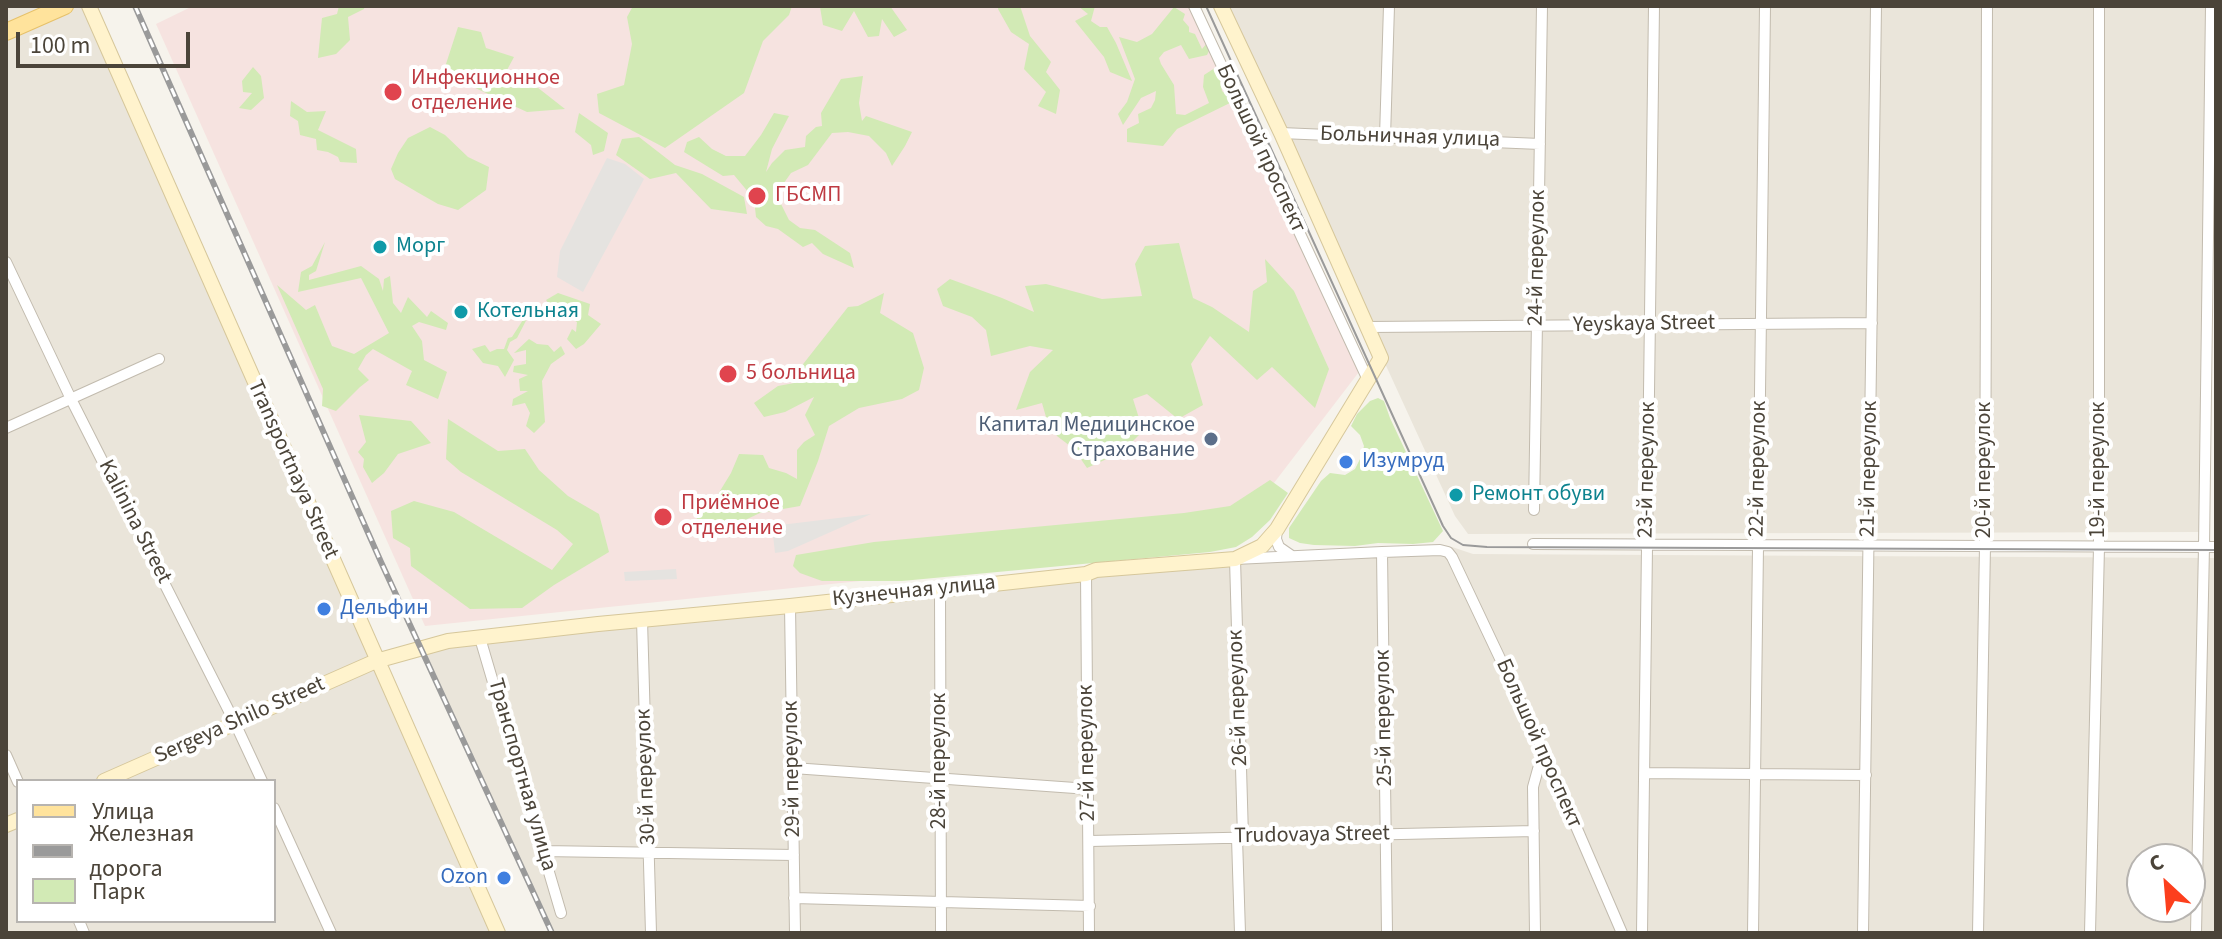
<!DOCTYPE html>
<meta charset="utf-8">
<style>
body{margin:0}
#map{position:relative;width:2222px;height:939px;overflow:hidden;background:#f6f3ec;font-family:"Source Sans 3",sans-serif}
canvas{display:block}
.frame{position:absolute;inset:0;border:8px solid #4b4439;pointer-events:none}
.legend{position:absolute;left:16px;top:779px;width:260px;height:144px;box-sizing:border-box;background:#fff;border:2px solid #b7b4b0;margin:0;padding:10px 14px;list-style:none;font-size:24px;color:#4b4439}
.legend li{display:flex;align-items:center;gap:16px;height:40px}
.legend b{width:40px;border:2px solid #b7b4b0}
.north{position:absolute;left:2126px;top:843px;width:80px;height:80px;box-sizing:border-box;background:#fff;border:2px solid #b7b4b0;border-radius:50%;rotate:334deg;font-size:22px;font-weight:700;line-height:32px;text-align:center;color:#4b4439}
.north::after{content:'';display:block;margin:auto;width:28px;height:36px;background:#fc3f1d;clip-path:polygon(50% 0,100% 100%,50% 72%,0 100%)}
.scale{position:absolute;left:16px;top:32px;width:174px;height:36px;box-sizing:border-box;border:4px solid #4b4439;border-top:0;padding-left:10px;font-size:24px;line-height:28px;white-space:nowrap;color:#4b4439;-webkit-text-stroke:6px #fff;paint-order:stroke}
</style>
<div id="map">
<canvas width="2222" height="939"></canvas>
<div class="frame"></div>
<ul class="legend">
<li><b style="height:10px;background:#ffe39c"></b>Улица</li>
<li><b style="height:10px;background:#9a9a9a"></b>Железная дорога</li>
<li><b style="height:22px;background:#d2eab5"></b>Парк</li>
</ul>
<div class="north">С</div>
<div class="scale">100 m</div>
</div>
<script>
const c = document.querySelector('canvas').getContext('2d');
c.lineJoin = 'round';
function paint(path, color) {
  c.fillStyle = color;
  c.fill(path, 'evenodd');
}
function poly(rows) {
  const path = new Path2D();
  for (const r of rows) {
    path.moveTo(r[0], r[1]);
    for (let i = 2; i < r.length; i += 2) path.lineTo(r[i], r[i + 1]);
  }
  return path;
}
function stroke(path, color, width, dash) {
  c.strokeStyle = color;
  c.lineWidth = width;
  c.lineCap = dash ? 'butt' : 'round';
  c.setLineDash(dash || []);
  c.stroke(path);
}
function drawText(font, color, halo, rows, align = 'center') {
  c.font = font + ' "Source Sans 3",sans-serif';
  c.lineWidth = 8;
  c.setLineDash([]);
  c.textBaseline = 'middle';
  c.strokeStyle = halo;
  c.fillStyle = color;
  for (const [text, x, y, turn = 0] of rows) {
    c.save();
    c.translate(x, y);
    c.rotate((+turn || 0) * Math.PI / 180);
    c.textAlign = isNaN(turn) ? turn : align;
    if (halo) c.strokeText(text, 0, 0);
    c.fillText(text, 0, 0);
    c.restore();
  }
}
paint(poly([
 [6,6,89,6,498,933,6,933],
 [18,781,274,781,274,921,18,921],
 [1221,6,2211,6,2199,532,1468,534,1455,516],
 [1452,547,1473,554,2216,558,2216,933,550,933,422,647,480,638,1294,557],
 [2142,859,2190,859,2190,907,2142,907]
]), '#eae5da');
paint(poly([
 [193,6,1179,6,1193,9,1362,368,1228,543,425,626,156,24]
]), '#f6e3e0');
paint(poly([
 [339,6,365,6,364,9,348,17,350,40,336,54,318,58,322,18,337,14],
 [633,6,674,6,689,8,700,6,792,6,789,15,763,41,744,93,665,148,599,113,597,94,624,85,632,44,627,17],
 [877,6,880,8,881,6,890,6,907,30,894,37,882,19,879,36,868,37,854,11,842,31,823,25,820,7,821,6],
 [999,6,1020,6,1030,36,1051,62,1046,72,1060,90,1056,114,1038,106,1046,92,1024,69,1029,44,1011,32,998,9],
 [1078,6,1095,6,1091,21,1100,27,1107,27,1116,43,1132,81,1110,72,1104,57,1075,21,1088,14],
 [1174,7,1185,14,1183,20,1189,27,1189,32,1195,34,1202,49,1207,43,1209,51,1207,55,1189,59,1181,45,1164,52,1159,58,1161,64,1174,85,1176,114,1185,115,1209,103,1203,87,1204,75,1218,66,1222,91,1234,101,1177,129,1163,146,1127,142,1127,129,1139,123,1138,114,1151,108,1155,100,1156,91,1141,98,1123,125,1118,114,1127,102,1135,79,1119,37,1137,42,1152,34],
 [458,27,481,32,486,48,514,57,507,70,528,80,565,109,527,112,471,86,445,67],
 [253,67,261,76,264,98,251,110,239,108,252,93,243,92,242,81],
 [863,76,859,103,862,121,866,116,912,132,905,146,892,166,886,153,869,136,848,132,832,133,808,165,791,173,781,187,779,200,789,220,800,228,815,230,850,253,854,268,823,254,812,243,803,247,778,229,766,226,756,217,754,199,734,175,723,176,684,152,687,142,699,137,712,149,726,156,745,156,761,135,774,113,789,116,772,149,766,172,772,163,785,150,805,147,806,136,816,127,822,126,821,113,841,79],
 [291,101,307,112,326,111,318,130,356,149,357,163,340,162,338,157,328,152,317,150,316,139,300,135,298,121,290,116],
 [579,113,608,133,604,151,593,155,591,145,575,132],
 [430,127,445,135,468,157,489,167,486,190,458,210,438,204,417,192,395,179,391,169,398,153,408,138],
 [639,137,675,165,702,174,744,197,747,214,711,209,676,173,650,179,616,155,622,139],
 [325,242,316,271,309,275,309,280,361,266,379,279,383,291,384,279,390,276,393,303,401,313,408,297,427,317,431,311,448,323,446,330,419,322,412,326,422,341,424,360,447,372,438,399,406,385,412,371,373,349,366,355,358,369,369,380,360,387,336,411,322,406,323,389,277,285,306,310,315,305,332,346,354,354,389,333,361,278,298,292,301,272,312,266],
 [1179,243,1193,298,1212,307,1249,332,1253,291,1267,282,1265,259,1294,291,1329,369,1315,408,1272,367,1257,380,1210,336,1191,364,1203,405,1178,419,1147,394,1133,399,1143,431,1122,452,1087,468,1074,449,1057,436,1046,417,1042,403,1016,410,1030,372,1053,350,1030,346,991,356,986,330,972,317,943,306,937,289,950,279,1002,298,1034,312,1025,286,1046,284,1102,299,1142,296,1135,264,1145,246],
 [558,293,590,304,588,315,601,324,584,344,576,349,567,339,572,329,576,332,577,322,552,308,546,300],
 [884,293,880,313,913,333,924,368,919,390,902,399,859,408,829,426,818,461,800,506,760,513,726,529,701,529,694,511,712,504,731,473,739,454,763,455,769,468,786,473,797,479,797,450,804,442,815,435,805,415,814,397,785,412,764,417,754,403,778,386,805,381,800,368,848,307,858,306],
 [528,312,530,313,517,338,510,342,507,350,514,360,505,377,498,366,483,363,472,349,485,345,490,352,497,349,504,349,508,338,512,337],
 [529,339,537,344,548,345,554,352,561,346,565,354,551,364,542,381,545,422,534,433,526,426,530,413,525,403,512,406,513,399,528,391,520,391,519,379,528,375,513,372,514,366,526,364,526,350,514,353],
 [1378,398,1384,401,1390,418,1443,531,1433,542,1413,544,1378,543,1355,546,1314,545,1300,543,1289,538,1289,528,1321,481,1330,473,1345,475,1355,469,1361,457,1364,446,1360,435,1351,426,1357,414,1370,401],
 [359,415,411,421,431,443,398,454,384,473,372,483,363,467,364,459,358,452,366,442],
 [448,419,498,451,525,449,539,470,568,496,599,514,609,552,554,585,522,608,470,609,411,566,410,548,393,538,391,511,414,501,454,512,552,570,573,544,557,530,461,472,446,459],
 [1270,480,1288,493,1270,520,1252,537,1236,547,1210,552,902,581,822,581,800,573,793,566,796,555,874,542,1184,513,1230,506]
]), '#d2eab5');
paint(poly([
 [607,158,625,164,644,179,583,292,557,277,560,251],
 [871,514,788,551,775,553,772,526],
 [676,569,677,579,625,581,624,572]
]), '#e5e3e0');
const street = poly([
 [1194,6,1368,380],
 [1281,133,1540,144],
 [1385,137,1389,6],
 [6,262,71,399,235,723,262,781],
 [1369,327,1872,323],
 [6,428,159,359],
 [1534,510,1542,6],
 [1277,529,1276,539,1279,547,1292,556],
 [1533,544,2216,547],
 [1382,552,1387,933],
 [1086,574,1089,933],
 [940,590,941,933],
 [790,606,795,933],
 [642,620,651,933],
 [480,638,561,913],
 [6,755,18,782],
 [793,768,1089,789],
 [1644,773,1866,775],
 [274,808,331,933],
 [1243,837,1235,559,1382,552,1440,550,1448,552,1452,557,1540,743,1622,933],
 [1237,838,1240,933],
 [1090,841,1534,831],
 [543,851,794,855],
 [794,898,1090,906],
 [79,921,84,933],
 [1535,933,1533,787,1538,769,1545,756],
 [1642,933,1654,6],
 [1753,933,1765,6],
 [1863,933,1876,6],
 [1978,933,1985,546,1987,6],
 [2090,933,2099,547,2099,6],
 [2196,933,2204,547,2211,6]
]);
const secondary = poly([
 [89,6,498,933],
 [104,781,376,661,448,641,598,624,790,606,1086,574,1096,570,1235,559,1262,546,1277,529,1381,358,1281,133,1221,6],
 [6,825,18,820]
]);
const primary = poly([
 [6,32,65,6]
]);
stroke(street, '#c2bbae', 12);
stroke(secondary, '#d6c79b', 16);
stroke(primary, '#e6c16a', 18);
stroke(street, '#fff', 10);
stroke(secondary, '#fff3cd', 14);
stroke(primary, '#ffe39c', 16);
stroke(poly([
 [1206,6,1443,526,1451,538,1463,545,1487,547,2216,550]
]), '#9a9a9a', 2);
const rail = poly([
 [135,6,381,562,552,933]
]);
stroke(rail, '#9a9a9a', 6);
stroke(rail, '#fff', 3, [9]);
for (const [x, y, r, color] of [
 [393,92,10,"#e0444e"],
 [757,196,10,"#e0444e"],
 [380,247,8,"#0f9aa8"],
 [461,312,8,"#0f9aa8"],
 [728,374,10,"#e0444e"],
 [1211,439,8,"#5c6f8a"],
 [1346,462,8,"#3f7fe0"],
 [1456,495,8,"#0f9aa8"],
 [663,517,10,"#e0444e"],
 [324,609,8,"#3f7fe0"],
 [504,878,8,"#3f7fe0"]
]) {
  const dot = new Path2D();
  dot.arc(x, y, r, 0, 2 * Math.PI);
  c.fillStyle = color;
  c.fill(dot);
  stroke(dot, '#fff', 3);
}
drawText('22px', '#be3a42', '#fff', [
 ["Инфекционное",411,79],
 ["отделение",411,104],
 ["ГБСМП",775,196],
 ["5 больница",746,374],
 ["Приёмное",681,504],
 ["отделение",681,529]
], 'left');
drawText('22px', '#4b4439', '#fff', [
 ["Больничная улица",1410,138,2],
 ["Большой проспект",1260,149,65],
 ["24-й переулок",1538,258,-89],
 ["Yeyskaya Street",1644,325,-1],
 ["22-й переулок",1759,469,-89],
 ["21-й переулок",1870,469,-89],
 ["Transportnaya Street",292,470,66],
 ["23-й переулок",1648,470,-89],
 ["20-й переулок",1985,470,-90],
 ["19-й переулок",2099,470,-90],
 ["Kalinina Street",134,522,63],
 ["Кузнечная улица",914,592,-6],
 ["26-й переулок",1239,698,-92],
 ["25-й переулок",1385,718,-91],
 ["Sergeya Shilo Street",240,721,-24],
 ["Большой проспект",1538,744,66],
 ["27-й переулок",1088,753,-91],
 ["28-й переулок",940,761,-90],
 ["29-й переулок",793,769,-91],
 ["Транспортная улица",521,775,74],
 ["30-й переулок",647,777,-92],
 ["Trudovaya Street",1312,836,-1]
]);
drawText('22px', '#0d838f', '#fff', [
 ["Морг",396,247],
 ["Котельная",477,312],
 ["Ремонт обуви",1472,495]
], 'left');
drawText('22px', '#4e5e75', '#fff', [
 ["Капитал Медицинское",1195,426],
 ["Страхование",1195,451]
], 'right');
drawText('22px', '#366cbe', '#fff', [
 ["Изумруд",1362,462],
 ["Дельфин",340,609],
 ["Ozon",488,878,"right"]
], 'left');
</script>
